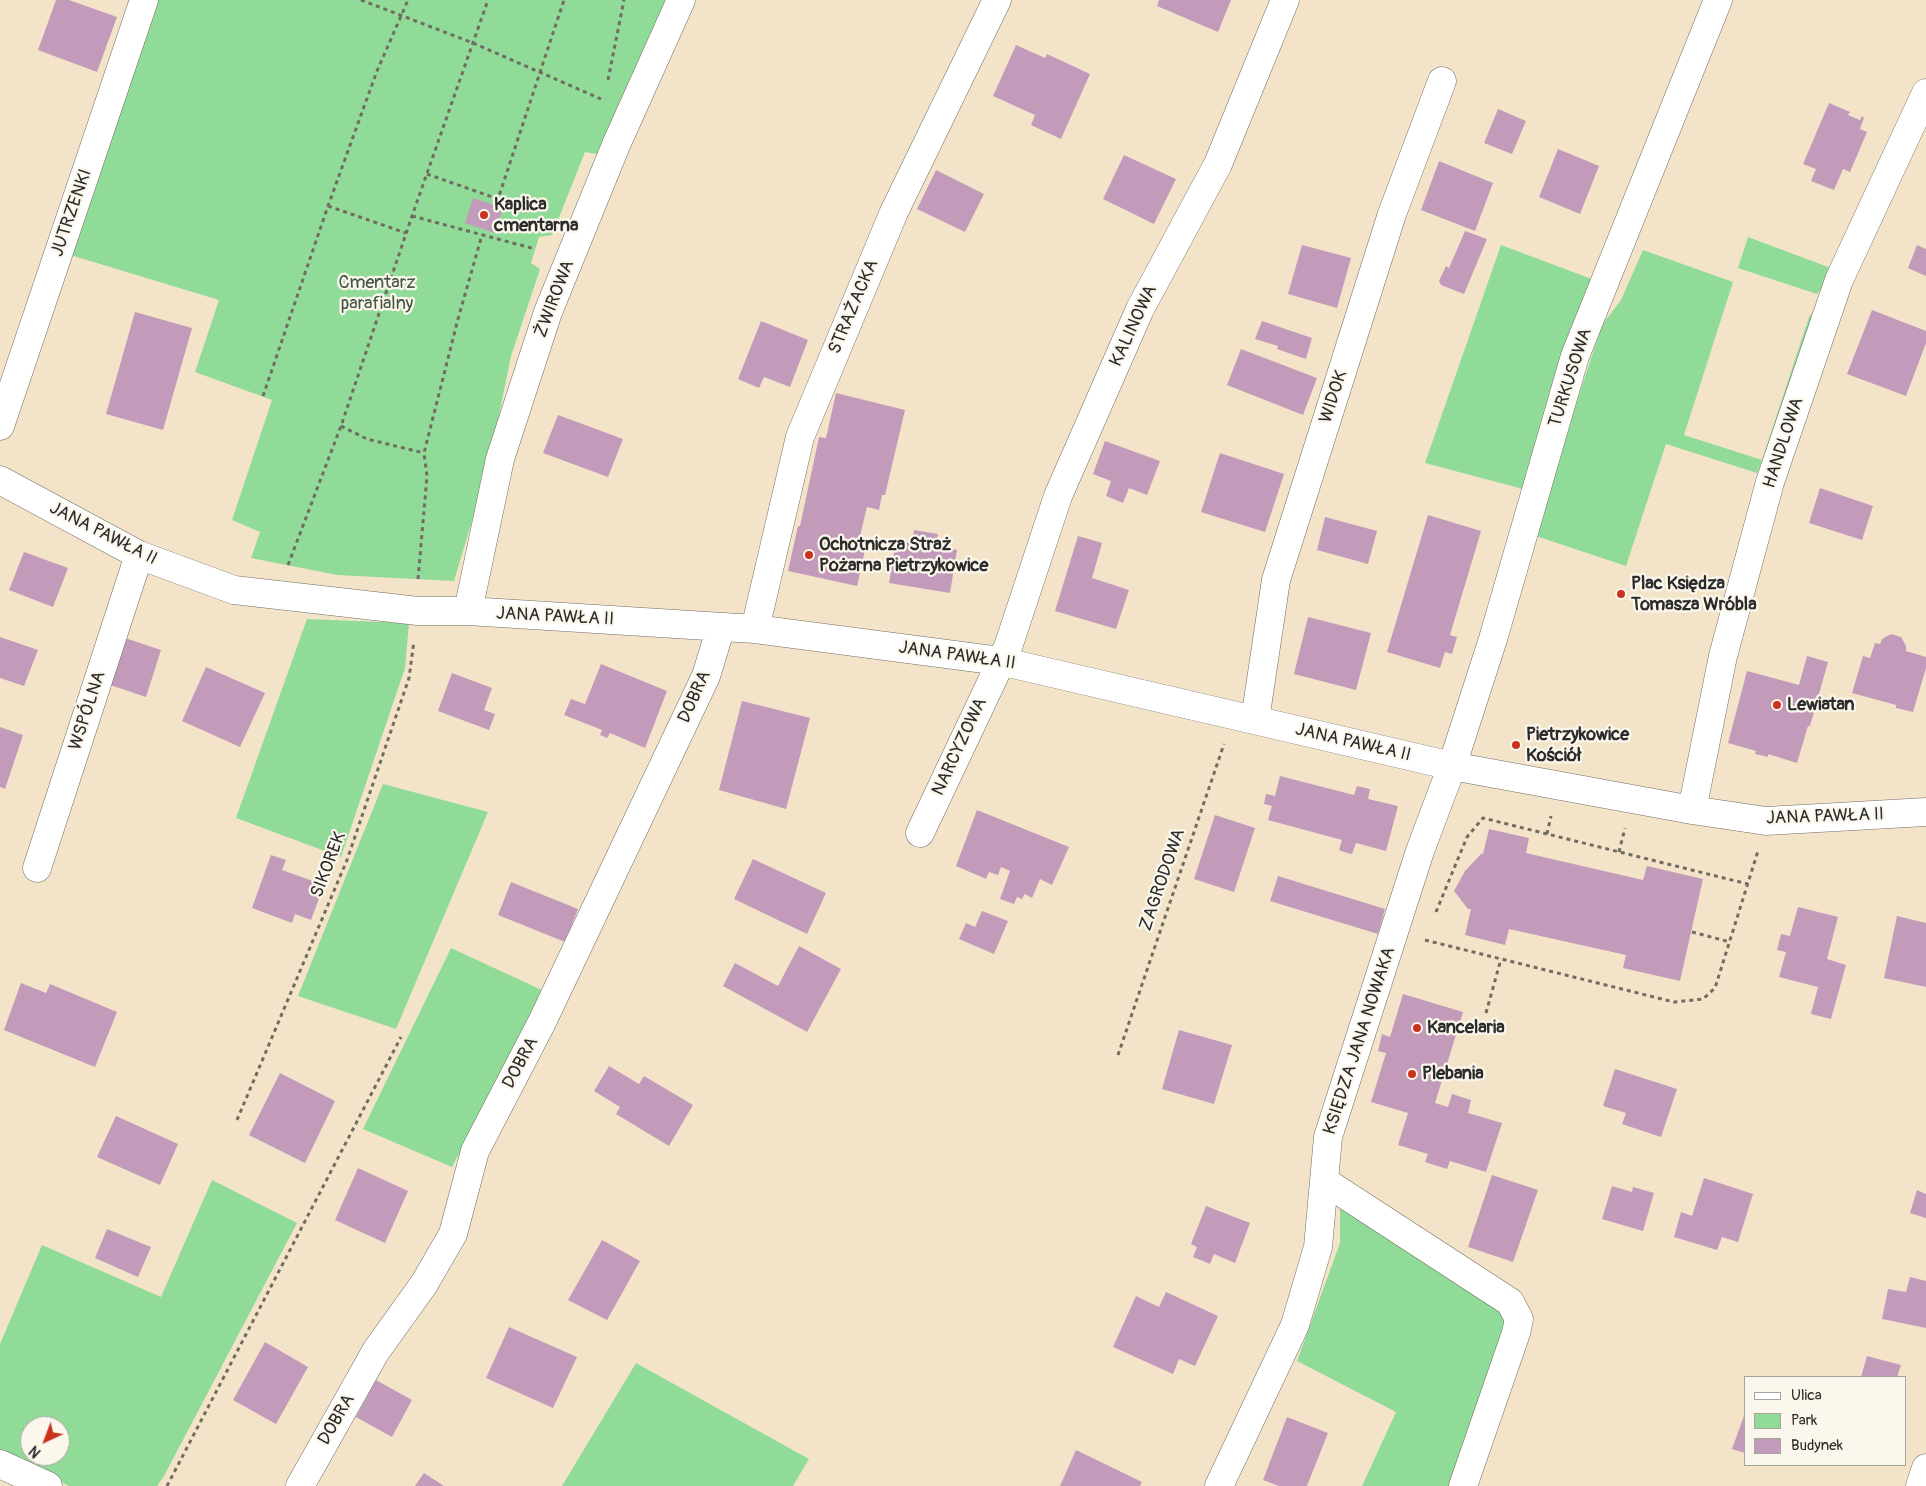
<!DOCTYPE html>
<meta charset="utf-8">
<style>
body{margin:0}
#map{position:relative;width:1926px;height:1486px;overflow:hidden;background:#f3e4c9;font-family:Pangolin,sans-serif}
canvas{display:block}
.legend{position:absolute;left:1744px;top:1376px;width:162px;height:90px;box-sizing:border-box;background:#fbf7ec;border:1px solid #a8a59f;margin:0;padding:6px 9px;list-style:none;font-size:15px;color:#2b2b2b}
.legend li{display:flex;align-items:center;gap:10px;height:25px}
.legend b{width:25px;border:1px solid #a8a59f}
.north{position:absolute;left:20px;top:1416px;width:50px;height:50px;box-sizing:border-box;background:#fbf7ec;border:1px solid #a8a59f;border-radius:50%;rotate:223deg;font-size:14px;font-weight:700;line-height:20px;text-align:center;color:#2b2b2b}
.north::after{content:'';display:block;margin:auto;width:18px;height:22px;background:#c8321e;clip-path:polygon(50% 0,100% 100%,50% 72%,0 100%)}
</style>
<div id="map">
<canvas width="1926" height="1486"></canvas>
<ul class="legend">
<li><b style="height:6px;background:#fff"></b>Ulica</li>
<li><b style="height:14px;background:#90db98"></b>Park</li>
<li><b style="height:14px;background:#c39bba"></b>Budynek</li>
</ul>
<div class="north">N</div>
</div>
<script>
const c = document.querySelector('canvas').getContext('2d');
c.lineJoin = 'round';
function paint(path, color) {
  c.fillStyle = color;
  c.fill(path, 'evenodd');
}
function poly(rows) {
  const path = new Path2D();
  for (const r of rows) {
    path.moveTo(r[0], r[1]);
    for (let i = 2; i < r.length; i += 2) path.lineTo(r[i], r[i + 1]);
  }
  return path;
}
function stroke(path, color, width, dash) {
  c.strokeStyle = color;
  c.lineWidth = width;
  c.lineCap = dash ? 'butt' : 'round';
  c.setLineDash(dash || []);
  c.stroke(path);
}
function drawText(font, color, halo, rows, align = 'center') {
  c.font = font + ' Pangolin,sans-serif';
  c.lineWidth = 4.5;
  c.setLineDash([]);
  c.textBaseline = 'middle';
  c.strokeStyle = halo;
  c.fillStyle = color;
  for (const [text, x, y, turn = 0] of rows) {
    c.save();
    c.translate(x, y);
    c.rotate((+turn || 0) * Math.PI / 180);
    c.textAlign = isNaN(turn) ? turn : align;
    if (halo) c.strokeText(text, 0, 0);
    c.fillText(text, 0, 0);
    c.restore();
  }
}
paint(poly([
 [155,0,673,0,603,155,585,152,552,235,539,237,531,263,540,269,511,356,489,464,454,581,337,575,251,558,260,532,232,520,272,400,195,372,219,300,67,254],
 [1748,237,1836,270,1817,294,1738,268],
 [1501,245,1597,281,1523,489,1425,463],
 [1643,250,1733,282,1684,435,1762,460,1810,314,1816,327,1780,436,1762,460,1757,473,1666,444,1626,566,1533,535,1602,325,1621,300],
 [307,619,409,623,405,668,341,857,236,818],
 [383,784,488,812,396,1029,298,996],
 [451,948,546,992,452,1167,363,1129],
 [212,1180,297,1223,164,1476,157,1486,69,1486,0,1453,0,1344,42,1245,161,1297],
 [30,1426,60,1426,60,1456,30,1456],
 [1340,1207,1502,1306,1509,1324,1451,1486,1362,1486,1396,1412,1297,1361,1340,1243],
 [636,1363,809,1459,793,1486,562,1486]
]), '#90db98');
paint(poly([
 [56,0,69,0,117,17,97,72,38,50],
 [1159,0,1231,0,1218,32,1157,6],
 [1016,45,1045,58,1047,54,1090,74,1061,139,1031,125,1035,115,993,96],
 [1829,103,1850,112,1848,115,1860,120,1862,116,1864,118,1860,129,1867,132,1850,172,1843,169,1834,190,1811,181,1816,169,1803,164],
 [1498,109,1526,121,1512,154,1484,143],
 [1558,149,1599,166,1580,214,1539,197],
 [1124,155,1176,179,1154,224,1103,199],
 [1439,161,1493,183,1475,231,1421,210],
 [936,170,984,194,965,232,917,209],
 [473,198,503,208,495,233,465,223],
 [1465,231,1487,239,1464,294,1441,285,1439,281,1446,266,1449,268],
 [1302,245,1351,258,1337,308,1288,294],
 [1917,245,1926,249,1926,276,1908,268],
 [1872,310,1926,331,1926,343,1906,396,1847,374],
 [135,312,192,328,163,430,106,414],
 [761,321,808,340,790,387,764,377,759,388,738,379],
 [1262,321,1312,338,1306,359,1277,349,1278,346,1255,339],
 [1241,349,1317,378,1303,415,1227,385],
 [836,393,905,410,885,495,882,495,879,510,867,507,859,540,867,541,857,586,788,571,798,526,800,526,819,437,826,438],
 [558,415,623,439,608,477,543,453],
 [1105,441,1160,461,1147,495,1129,488,1123,503,1106,496,1111,481,1093,474],
 [1220,453,1284,474,1265,532,1201,512],
 [1820,488,1873,506,1862,540,1809,523],
 [1428,515,1481,531,1450,635,1457,637,1452,654,1445,652,1440,668,1387,652],
 [1325,517,1377,531,1368,564,1317,550],
 [914,530,938,534,936,546,957,550,950,593,889,583,896,540,912,543],
 [1078,536,1102,543,1092,578,1129,590,1116,629,1055,611],
 [24,552,68,568,53,607,9,590],
 [1308,617,1371,633,1356,690,1294,674],
 [1891,634,1901,637,1906,646,1906,651,1926,657,1926,668,1913,712,1896,708,1896,705,1852,693,1863,656,1870,658,1875,643,1880,644,1882,639],
 [0,637,38,650,24,686,0,678],
 [122,637,161,650,146,697,107,684],
 [1807,656,1828,662,1810,726,1808,726,1797,763,1768,754,1768,757,1755,754,1756,751,1728,743,1747,671,1799,685],
 [601,664,667,691,645,748,610,733,607,738,600,735,602,730,564,715,571,699,585,704],
 [206,667,265,693,240,747,182,721],
 [452,673,492,688,484,710,495,714,489,730,438,711],
 [742,701,810,718,786,809,719,790],
 [0,727,23,735,5,789,0,787],
 [1280,776,1354,795,1357,786,1370,789,1368,799,1398,806,1386,851,1356,843,1352,854,1347,853,1339,850,1342,840,1268,820,1272,806,1264,804,1266,794,1275,796],
 [977,810,1069,847,1052,885,1040,879,1032,898,1025,894,1022,899,1017,897,1014,904,1000,899,1010,871,1001,867,998,875,989,872,986,879,956,866],
 [1215,815,1255,828,1234,892,1194,879],
 [1489,829,1529,838,1526,853,1643,880,1647,866,1703,879,1680,981,1623,968,1626,955,1509,929,1505,945,1465,935,1471,909,1468,909,1454,891,1465,871,1481,854,1483,854],
 [271,855,286,860,282,870,324,885,311,920,295,914,292,923,252,908],
 [753,859,826,893,807,934,734,899],
 [1278,876,1385,909,1378,934,1270,901],
 [511,882,578,909,565,942,498,915],
 [1798,907,1838,917,1827,959,1846,965,1831,1019,1811,1014,1818,987,1779,977,1786,952,1777,950,1781,934,1790,936],
 [982,911,1008,921,994,954,959,939,966,923,975,927],
 [1897,916,1926,923,1926,987,1884,978],
 [799,946,841,969,807,1032,723,986,735,963,778,986],
 [21,983,46,993,50,984,117,1012,95,1067,4,1030],
 [1403,994,1463,1012,1435,1103,1448,1107,1452,1094,1471,1100,1468,1113,1502,1123,1486,1172,1450,1161,1447,1169,1425,1162,1428,1154,1398,1145,1408,1113,1371,1102,1386,1053,1378,1051,1382,1034,1390,1037],
 [1179,1030,1232,1045,1214,1104,1162,1089],
 [609,1066,639,1084,644,1076,693,1105,669,1146,616,1114,620,1107,594,1091],
 [1615,1069,1677,1089,1661,1137,1622,1124,1626,1113,1603,1106],
 [280,1073,335,1101,305,1163,249,1135],
 [116,1116,178,1144,160,1185,97,1157],
 [358,1168,408,1191,385,1243,335,1220],
 [1492,1175,1538,1190,1513,1262,1468,1247],
 [1704,1178,1753,1194,1738,1242,1722,1237,1717,1250,1674,1237,1681,1212,1692,1216],
 [1612,1186,1632,1192,1633,1187,1654,1193,1643,1231,1602,1219],
 [1917,1190,1926,1194,1926,1218,1910,1213],
 [1206,1206,1250,1223,1235,1263,1214,1254,1210,1264,1193,1257,1197,1247,1191,1244],
 [107,1229,151,1247,138,1277,95,1258],
 [602,1240,640,1261,607,1320,568,1300],
 [1910,1277,1926,1281,1926,1328,1882,1319,1888,1289,1906,1292],
 [1166,1292,1218,1316,1195,1366,1179,1359,1173,1374,1113,1347,1136,1296,1159,1307],
 [509,1327,577,1357,553,1408,486,1378],
 [265,1342,308,1367,276,1424,233,1400],
 [1867,1356,1901,1365,1897,1377,1861,1377],
 [376,1380,412,1400,392,1437,356,1417],
 [1745,1413,1745,1453,1732,1449],
 [1287,1417,1328,1433,1307,1486,1279,1486,1263,1480],
 [1076,1450,1142,1482,1140,1486,1060,1486],
 [424,1473,444,1486,415,1486]
]), '#c39bba');
const minor = poly([
 [0,426,144,0],
 [0,480,139,555,234,590,418,611,468,611,755,629,1000,661,1452,766,1692,810,1766,821,1926,812],
 [468,611,500,459,548,312,616,145,681,0],
 [755,629,800,437,894,212,997,0],
 [1255,720,1276,580,1392,214,1442,81],
 [1692,810,1723,656,1770,482,1839,280,1926,93],
 [920,833,1008,647,1058,496,1140,309,1218,164,1285,0],
 [37,868,139,555],
 [1324,1181,1510,1302,1519,1319,1516,1333,1463,1486],
 [0,1464,48,1486],
 [300,1486,376,1351,424,1284,453,1234,475,1151,542,1022,706,676,721,627],
 [1219,1486,1295,1325,1318,1247,1328,1137,1420,851,1452,766,1493,639,1575,356,1718,0],
 [1920,1486,1926,1468]
]);
stroke(minor, '#716c62', 29);
stroke(poly([
 [361,0,473,43,601,99],
 [608,80,624,0],
 [427,174,498,199,564,0],
 [328,206,406,233],
 [412,216,535,249],
 [263,396,328,206,377,71,408,0],
 [341,426,367,439,424,453],
 [288,565,341,426,412,216,488,0],
 [418,579,427,476,424,453,458,319,482,235],
 [1547,834,1551,816],
 [1619,852,1625,828],
 [1436,912,1467,837,1483,818,1748,884],
 [1692,932,1730,942],
 [1425,940,1674,1002,1703,999,1715,988,1758,851],
 [1486,1013,1501,959],
 [1118,1055,1224,744],
 [237,1120,347,860,409,678,414,641],
 [167,1486,401,1037]
]), '#716c62', 3, [4, 4]);
stroke(minor, '#fff', 28);
for (const [x, y, r, color] of [
 [484,215,5,"#c8321e"],
 [809,555,5,"#c8321e"],
 [1621,594,5,"#c8321e"],
 [1777,705,5,"#c8321e"],
 [1516,745,5,"#c8321e"],
 [1417,1028,5,"#c8321e"],
 [1412,1074,5,"#c8321e"]
]) {
  const dot = new Path2D();
  dot.arc(x, y, r, 0, 2 * Math.PI);
  c.fillStyle = color;
  c.fill(dot);
  stroke(dot, '#fbf7ec', 2);
}
drawText('bold 18px', '#2b2b2b', '#fbf7ec', [
 ["Kaplica",494,205],
 ["cmentarna",494,226],
 ["Ochotnicza Straż",819,545],
 ["Pożarna Pietrzykowice",819,566],
 ["Plac Księdza",1631,584],
 ["Tomasza Wróbla",1631,605],
 ["Lewiatan",1787,705],
 ["Pietrzykowice",1526,735],
 ["Kościół",1526,756],
 ["Kancelaria",1427,1028],
 ["Plebania",1422,1074]
], 'left');
drawText('18px', '#2b2b2b', '#fbf7ec', [
 ["JUTRZENKI",72,213,-71],
 ["ŻWIROWA",555,299,-69],
 ["STRAŻACKA",854,307,-67],
 ["KALINOWA",1134,326,-65],
 ["TURKUSOWA",1571,378,-72],
 ["WIDOK",1334,397,-72],
 ["HANDLOWA",1784,443,-72],
 ["JANA PAWŁA II",103,534,27],
 ["JANA PAWŁA II",555,617,3],
 ["JANA PAWŁA II",957,656,8],
 ["DOBRA",695,697,-66],
 ["WSPÓLNA",88,711,-72],
 ["JANA PAWŁA II",1353,743,13],
 ["NARCYZOWA",960,747,-65],
 ["JANA PAWŁA II",1825,817,-2],
 ["SIKOREK",329,865,-69],
 ["ZAGRODOWA",1163,880,-71],
 ["KSIĘDZA JANA NOWAKA",1360,1041,-72],
 ["DOBRA",521,1063,-62],
 ["DOBRA",337,1420,-60]
]);
drawText('18px', '#445746', '#fbf7ec', [
 ["Cmentarz",377,283],
 ["parafialny",377,304]
]);
</script>
